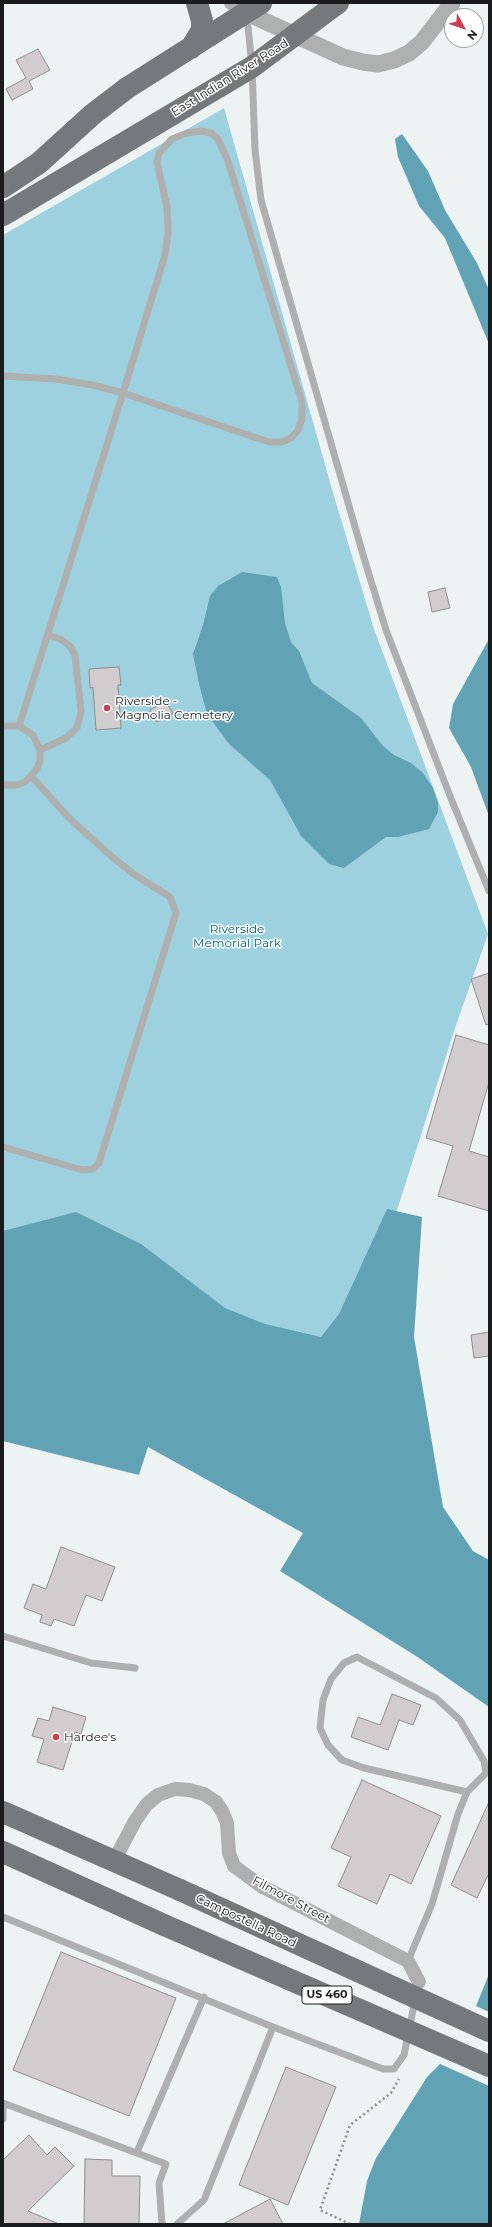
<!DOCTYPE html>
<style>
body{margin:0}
#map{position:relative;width:492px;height:2227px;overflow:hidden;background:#edf2f3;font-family:Montserrat,sans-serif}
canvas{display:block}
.frame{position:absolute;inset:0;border:4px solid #1a1b1c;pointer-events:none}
.north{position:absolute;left:444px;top:8px;width:40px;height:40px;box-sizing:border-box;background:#fdfeff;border:1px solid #a2a3a4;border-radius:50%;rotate:130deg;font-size:11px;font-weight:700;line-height:16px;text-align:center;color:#1a1b1c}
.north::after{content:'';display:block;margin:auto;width:14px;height:18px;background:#cd3d56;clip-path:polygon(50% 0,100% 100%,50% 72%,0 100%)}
</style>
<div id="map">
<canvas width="492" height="2227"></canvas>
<div class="frame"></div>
<div class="north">N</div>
</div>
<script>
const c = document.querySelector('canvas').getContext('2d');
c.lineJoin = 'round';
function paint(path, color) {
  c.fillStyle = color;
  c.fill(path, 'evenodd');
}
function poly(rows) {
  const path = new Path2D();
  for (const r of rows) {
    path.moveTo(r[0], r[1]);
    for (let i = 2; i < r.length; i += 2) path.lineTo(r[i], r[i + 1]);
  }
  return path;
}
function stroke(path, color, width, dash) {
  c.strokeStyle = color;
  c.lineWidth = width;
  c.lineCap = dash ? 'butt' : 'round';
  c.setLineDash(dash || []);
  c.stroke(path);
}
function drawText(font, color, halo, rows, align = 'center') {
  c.font = font + ' Montserrat,sans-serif';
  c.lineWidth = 3;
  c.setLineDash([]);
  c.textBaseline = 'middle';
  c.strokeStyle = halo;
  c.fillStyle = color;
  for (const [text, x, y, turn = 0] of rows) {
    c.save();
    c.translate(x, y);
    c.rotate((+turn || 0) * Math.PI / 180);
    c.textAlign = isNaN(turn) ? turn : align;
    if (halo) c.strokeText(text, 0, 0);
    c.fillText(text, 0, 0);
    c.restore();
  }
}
paint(poly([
 [224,108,334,496,374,629,488,934,455,1028,322,1446,3,1337,3,235]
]), '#9dd1e0');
paint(poly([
 [402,134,428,171,445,210,477,263,489,290,489,344,445,238,419,206,398,157,395,139],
 [242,572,277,577,281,587,285,623,291,642,299,651,312,683,361,718,383,746,394,755,411,763,423,773,433,788,438,803,438,812,429,829,398,837,386,837,344,868,329,864,301,836,270,780,229,744,207,714,199,684,193,654,203,625,210,596,218,586],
 [489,639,489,816,471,767,449,728,453,704],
 [387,1209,422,1217,414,1337,443,1507,473,1551,489,1560,489,1707,416,1656,280,1571,303,1533,148,1447,139,1475,3,1441,3,1231,76,1212,141,1244,225,1308,265,1324,321,1337,339,1314],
 [489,1974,489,2224,359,2224,367,2181,376,2158,427,2077,461,2043]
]), '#61a3b5');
paint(poly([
 [474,2005,489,2012,489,2086,438,2063,459,2042]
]), '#edf2f3');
const building = poly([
 [38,49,50,70,29,81,33,89,12,100,6,89,26,78,16,60,38,49],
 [445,588,450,608,432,612,428,592,445,588],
 [119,667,121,685,118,685,121,728,96,730,93,687,90,688,89,669,119,667],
 [165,701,173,713,157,722,150,710,165,701],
 [489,973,489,1024,486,1025,471,979,489,973],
 [456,1035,489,1045,489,1082,469,1151,489,1157,489,1211,438,1196,453,1146,426,1138,456,1035],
 [489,1332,489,1356,474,1358,471,1335,489,1332],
 [61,1547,115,1567,102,1601,86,1595,74,1626,54,1619,51,1626,40,1622,42,1615,24,1608,33,1584,46,1589,61,1547],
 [392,1694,421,1705,413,1725,399,1720,388,1750,351,1737,358,1717,380,1725,392,1694],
 [53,1707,86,1717,81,1734,75,1732,63,1770,37,1762,44,1739,32,1736,38,1718,49,1721,53,1707],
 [362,1780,441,1816,411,1884,390,1874,377,1904,338,1886,351,1857,331,1848,362,1780],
 [489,1802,489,1873,477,1898,451,1885,489,1802],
 [61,1952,176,1998,129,2116,13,2070,61,1952],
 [286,2067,336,2087,288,2205,239,2185,286,2067],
 [29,2135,47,2155,55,2147,74,2166,28,2211,59,2224,3,2224,3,2160,29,2135],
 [85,2159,112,2160,112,2176,140,2176,139,2224,84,2224,85,2159],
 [270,2199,283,2224,223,2224,270,2199]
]);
paint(building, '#d1cccd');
stroke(building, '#908c8c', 1);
stroke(poly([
 [350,2224,320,2210,350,2125,391,2093,399,2079]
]), '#898c8d', 2.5, [2, 3]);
stroke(poly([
 [247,16,252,67,255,150,261,200,364,558,386,630,450,796,489,891],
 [201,131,211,133,218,139,228,161,302,402,302,419,298,430,291,438,282,442,269,442,123,393,165,255,168,231,167,207,157,163,159,153,172,139,187,133,201,131],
 [3,376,56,379,93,385,123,393,19,726],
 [3,726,19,726,33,735,40,750,40,760,37,769,25,782,17,785,3,785],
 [40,750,66,738,77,728,81,711,75,655,70,646,60,639,47,635],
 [3,1147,82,1170,93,1169,99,1163,176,913,170,897,135,875,111,856,69,818,32,777],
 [3,1636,91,1663,135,1668],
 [3,1917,273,2027],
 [408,1961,432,1904,458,1814,467,1792,486,1773,484,1761,460,1720,436,1698,357,1657,344,1663,331,1679,323,1700,320,1728,328,1745,342,1760,364,1768,467,1792],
 [3,2103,166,2164,159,2183,162,2224],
 [3,2103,3,2119],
 [137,2152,204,1997],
 [177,2224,204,2200,273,2027,383,2069,394,2069,404,2055,415,2000]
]), '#aeb0b0', 7);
stroke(poly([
 [231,3,247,13],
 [114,1861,135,1821,147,1804,158,1795,175,1789,189,1790,204,1794,216,1802,222,1811,227,1823,229,1853,234,1866,261,1886,408,1961,419,1982]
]), '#aeb0b0', 14);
stroke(poly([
 [247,13,343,57,363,62,378,64,394,60,409,53,422,42,452,3]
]), '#aeb0b0', 17);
stroke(poly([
 [191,48,202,30,202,21,197,3],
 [3,187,39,163,93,114,127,88,261,3],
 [3,215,252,67,338,3],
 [3,1812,180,1890],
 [3,1852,164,1925]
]), '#76797b', 22);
stroke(poly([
 [180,1890,489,2031],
 [164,1925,489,2066]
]), '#76797b', 22);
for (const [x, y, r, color] of [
 [107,708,4,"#cd3d56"],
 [56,1737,4,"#cd3d56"]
]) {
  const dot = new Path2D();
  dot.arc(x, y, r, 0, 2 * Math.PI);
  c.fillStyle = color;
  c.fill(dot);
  stroke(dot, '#fdfeff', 1.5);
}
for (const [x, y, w] of [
 [327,1995,50]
]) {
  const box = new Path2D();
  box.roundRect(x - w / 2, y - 9, w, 18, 3);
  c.fillStyle = '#fdfeff';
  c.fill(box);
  stroke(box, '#1a1b1c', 1);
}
drawText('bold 11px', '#1a1b1c', null, [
 ["US 460",327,1995]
]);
drawText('12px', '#1a1b1c', '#fdfeff', [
 ["East Indian River Road",230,78,-32],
 ["Filmore Street",291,1900,28],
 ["Campostella Road",246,1921,25]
]);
drawText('12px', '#1a1b1c', '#fdfeff', [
 ["Riverside -",115,701],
 ["Magnolia Cemetery",115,715],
 ["Hardee's",64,1737]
], 'left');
drawText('12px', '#006173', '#fdfeff', [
 ["Riverside",237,929],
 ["Memorial Park",237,943]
]);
</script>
